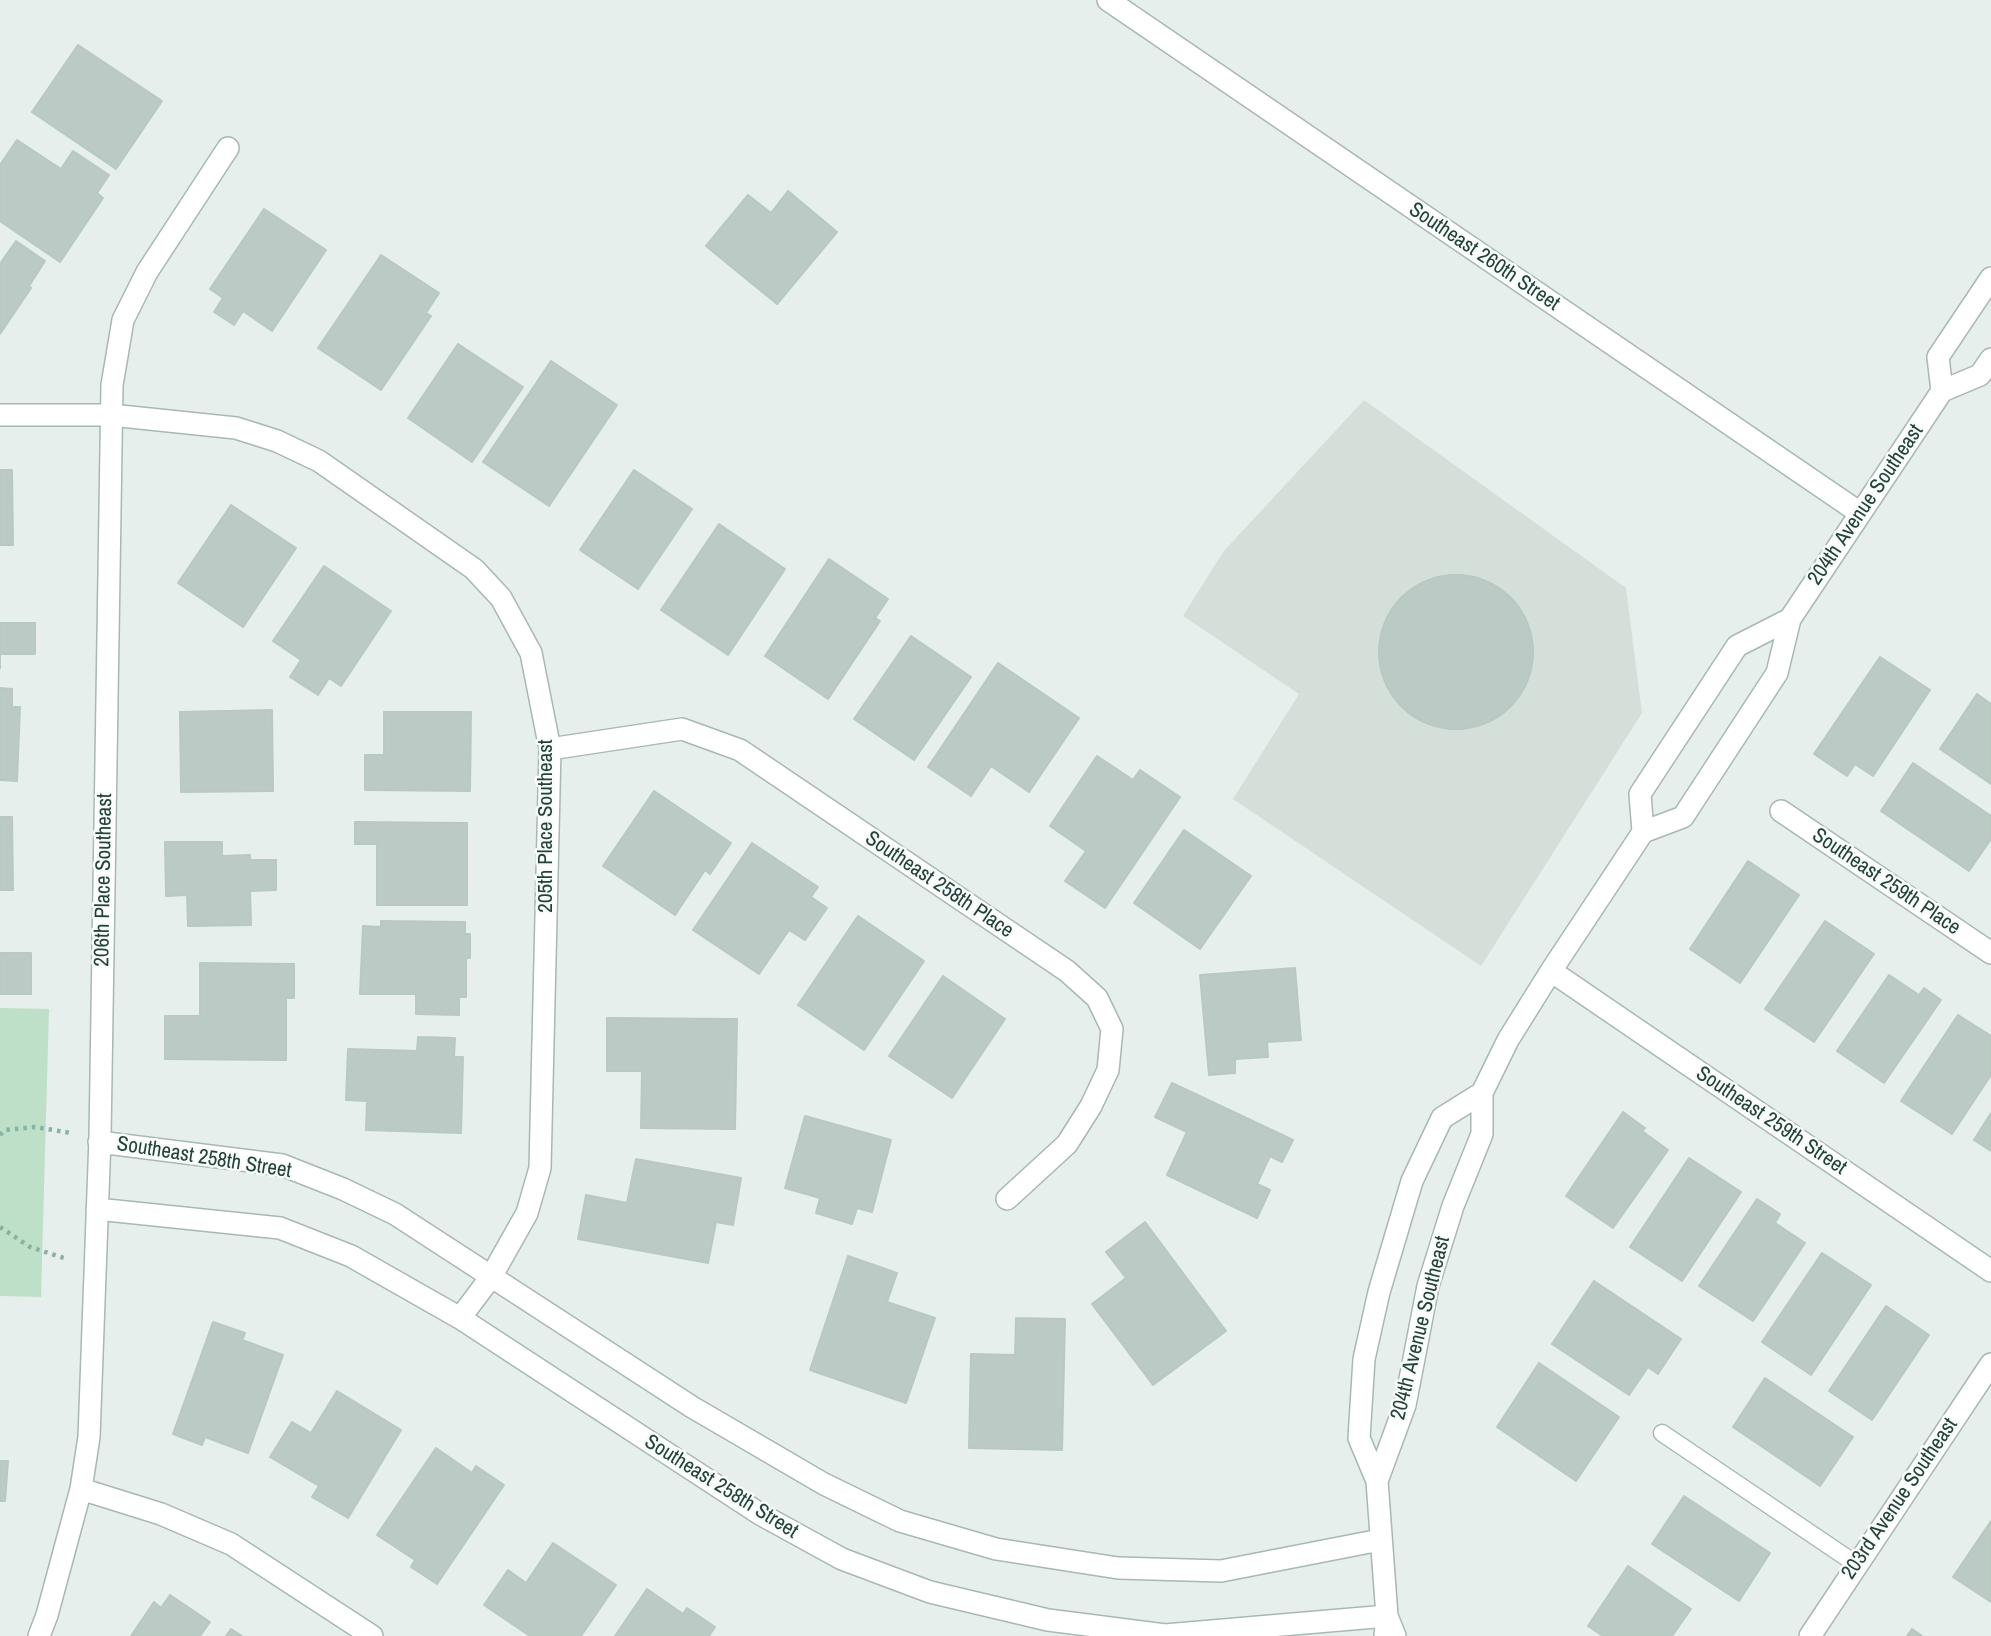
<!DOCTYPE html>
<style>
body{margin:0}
canvas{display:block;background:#e6efeb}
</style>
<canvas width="1991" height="1636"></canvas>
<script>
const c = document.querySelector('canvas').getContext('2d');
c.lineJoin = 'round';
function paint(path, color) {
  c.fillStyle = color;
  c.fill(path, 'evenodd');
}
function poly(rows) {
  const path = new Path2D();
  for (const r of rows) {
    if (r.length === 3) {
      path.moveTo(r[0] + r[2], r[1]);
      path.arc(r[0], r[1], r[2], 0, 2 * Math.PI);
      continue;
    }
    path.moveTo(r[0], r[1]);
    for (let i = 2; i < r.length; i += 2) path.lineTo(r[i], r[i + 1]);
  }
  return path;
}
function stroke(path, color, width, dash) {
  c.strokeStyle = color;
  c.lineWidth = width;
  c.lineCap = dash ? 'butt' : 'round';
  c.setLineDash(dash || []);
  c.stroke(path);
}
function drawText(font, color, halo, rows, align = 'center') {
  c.font = font + ' "Archivo Narrow",sans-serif';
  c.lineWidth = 5;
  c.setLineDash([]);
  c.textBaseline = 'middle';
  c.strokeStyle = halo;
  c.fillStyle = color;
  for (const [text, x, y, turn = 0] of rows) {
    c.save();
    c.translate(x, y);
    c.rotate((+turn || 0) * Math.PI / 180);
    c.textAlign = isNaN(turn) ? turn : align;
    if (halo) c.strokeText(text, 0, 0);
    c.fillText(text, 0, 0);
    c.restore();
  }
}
paint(poly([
 [1364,400,1626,588,1642,713,1481,966,1233,799,1299,694,1183,616,1223,552]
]), '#d4dfda');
paint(poly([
 [0,1008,49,1009,41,1297,0,1296]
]), '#bfe0c8');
const building = poly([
 [78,45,162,101,116,169,32,112,78,45],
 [17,140,61,169,73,151,109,175,97,193,103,198,60,262,0,221,0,165,17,140],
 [788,191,837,232,777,304,706,246,748,195,771,213,788,191],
 [264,209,326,250,272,331,243,311,234,325,214,312,223,298,210,289,264,209],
 [16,241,45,261,29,286,31,288,0,334,0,264,16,241],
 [381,255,439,293,426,313,431,316,381,390,318,348,381,255],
 [458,344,523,387,472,462,408,418,458,344],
 [551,361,617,405,549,506,483,462,551,361],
 [0,470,12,470,13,545,0,545,0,470],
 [634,470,692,509,638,589,580,550,634,470],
 [231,505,296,548,243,627,178,583,231,505],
 [719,524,785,569,728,655,661,610,719,524],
 [829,559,888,599,875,618,880,621,828,699,765,656,829,559],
 [324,566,391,611,341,686,329,678,318,695,290,677,301,660,273,641,324,566],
 [1456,652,77],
 [0,623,35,623,35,654,0,654,0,668,0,623],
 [911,636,971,677,914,760,854,719,911,636],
 [1880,657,1930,690,1873,776,1855,764,1847,776,1814,754,1880,657],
 [998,663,1079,718,1029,792,991,766,971,796,928,767,998,663],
 [0,688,12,689,12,707,20,707,17,781,0,780,0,688],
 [1977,694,1991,704,1991,784,1940,749,1977,694],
 [272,710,273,791,181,792,180,712,272,710],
 [384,712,471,712,470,791,365,790,365,755,384,755,384,712],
 [1097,756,1133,780,1140,770,1180,797,1105,908,1065,881,1086,851,1050,826,1097,756],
 [1913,763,1991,816,1991,839,1969,871,1881,811,1913,763],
 [654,791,731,843,710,874,705,870,675,915,603,866,654,791],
 [0,817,12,817,13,890,0,890,0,817],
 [355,822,467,823,467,905,377,905,377,844,355,844,355,822],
 [1184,830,1251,876,1200,949,1134,903,1184,830],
 [165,842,222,842,222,856,250,855,250,860,276,860,276,890,250,891,251,925,188,926,187,895,166,896,165,842],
 [752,843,818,887,811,897,827,908,805,940,789,930,759,974,693,930,752,843],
 [1748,861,1799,895,1740,983,1690,949,1748,861],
 [858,916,924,961,864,1050,798,1005,858,916],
 [381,921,465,922,465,934,470,934,470,958,466,958,466,997,459,997,459,1015,416,1014,416,994,360,994,363,926,381,927,381,921],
 [1825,921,1874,954,1814,1042,1765,1009,1825,921],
 [0,953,31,953,31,994,0,994,0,953],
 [200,963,294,964,294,998,286,998,286,1060,165,1059,165,1016,200,1016,200,963],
 [1295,968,1301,1040,1267,1042,1268,1057,1235,1059,1235,1073,1209,1075,1200,975,1295,968],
 [1889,975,1919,995,1924,988,1941,1000,1884,1083,1837,1051,1889,975],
 [943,976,1005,1019,952,1098,889,1056,943,976],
 [1958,1015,1991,1036,1991,1075,1952,1134,1901,1101,1958,1015],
 [607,1018,737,1019,735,1129,641,1128,642,1071,607,1071,607,1018],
 [418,1037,455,1038,454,1057,463,1057,461,1133,366,1130,367,1101,346,1100,348,1049,417,1051,418,1037],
 [1172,1083,1293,1140,1282,1162,1270,1156,1257,1184,1270,1190,1257,1218,1167,1175,1187,1132,1155,1117,1172,1083],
 [1623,1112,1645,1128,1642,1131,1668,1150,1613,1228,1566,1196,1623,1112],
 [1991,1113,1991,1151,1974,1140,1991,1113],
 [805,1116,891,1140,872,1212,857,1208,852,1224,816,1213,820,1198,785,1188,805,1116],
 [1689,1158,1741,1192,1682,1281,1630,1247,1689,1158],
 [636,1159,741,1178,733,1225,716,1222,708,1263,578,1239,586,1195,627,1203,636,1159],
 [1757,1199,1780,1214,1775,1223,1805,1243,1753,1321,1699,1286,1757,1199],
 [1145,1222,1226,1331,1153,1385,1092,1304,1126,1278,1106,1252,1145,1222],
 [1822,1253,1871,1285,1811,1375,1762,1342,1822,1253],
 [848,1256,897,1273,887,1302,935,1318,906,1403,810,1370,848,1256],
 [1594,1281,1681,1339,1658,1374,1648,1367,1629,1395,1552,1344,1594,1281],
 [1886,1306,1929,1335,1872,1420,1829,1391,1886,1306],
 [1016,1318,1065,1319,1062,1450,969,1448,971,1354,1015,1355,1016,1318],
 [213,1322,245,1333,242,1340,283,1355,248,1453,205,1437,202,1445,173,1434,213,1322],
 [1539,1363,1619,1417,1576,1481,1497,1427,1539,1363],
 [1765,1378,1853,1437,1820,1486,1733,1427,1765,1378],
 [337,1391,401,1430,348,1518,312,1497,319,1486,270,1457,292,1422,311,1433,337,1391],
 [436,1448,472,1473,476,1466,504,1485,437,1584,411,1567,415,1560,377,1535,436,1448],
 [0,1461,8,1461,5,1501,0,1501,0,1461],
 [1684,1496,1770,1553,1739,1601,1652,1544,1684,1496],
 [1991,1521,1991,1602,1953,1577,1991,1521],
 [553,1543,616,1585,581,1636,530,1636,484,1605,508,1570,526,1583,553,1543],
 [1628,1566,1691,1609,1672,1636,1603,1636,1588,1626,1628,1566],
 [647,1589,683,1614,687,1608,715,1627,709,1636,615,1636,647,1589],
 [170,1595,210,1622,200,1636,131,1636,154,1602,161,1608,170,1595],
 [231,1629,242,1636,226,1636,231,1629],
 [1912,1629,1922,1636,1907,1636,1912,1629]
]);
paint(building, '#bbcac4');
stroke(building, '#b8c9c2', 2);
const service = poly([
 [1662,1433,1856,1564]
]);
const minor = poly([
 [1108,0,1860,513],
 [1991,278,1938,357,1942,391,1980,375,1991,359],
 [0,415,111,415,236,428,277,441,319,461,474,569,501,598,531,653,550,749,540,1168,527,1213,491,1277,460,1318],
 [1790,619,1942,391],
 [550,749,682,729,740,750,1067,971,1097,998,1112,1029,1108,1070,1091,1106,1067,1144,1007,1199],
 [1781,811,1991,953],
 [1551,971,1991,1271],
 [1482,1093,1508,1040,1551,971,1643,832,1683,817,1777,673,1790,619,1737,646,1640,794,1643,832],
 [99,1142,282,1165,343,1189,395,1214,692,1407,824,1484,900,1521,996,1549,1118,1568,1221,1571,1380,1540],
 [97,1209,280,1228,351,1256,460,1318,760,1514,842,1559,930,1592,1048,1620,1165,1635,1387,1616,1377,1481,1359,1438,1364,1359,1379,1292,1412,1181,1442,1118,1482,1093,1482,1134,1453,1206,1428,1286,1405,1405,1377,1481],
 [81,1489,161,1514,231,1544,372,1636],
 [39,1636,47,1615,81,1489,89,1437,100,1138,112,385,123,320,147,272,228,148],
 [1385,1636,1387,1616,1395,1636],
 [1810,1636,1991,1364]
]);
stroke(service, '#a8b8b2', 19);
stroke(minor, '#a8b8b2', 24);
stroke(poly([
 [0,1135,5,1130,35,1127,71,1133],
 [0,1227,30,1247,64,1258]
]), '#86b3a5', 4.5, [3.5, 5]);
stroke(service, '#fff', 16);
stroke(minor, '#fff', 21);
drawText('21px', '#24423a', '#f7fbf9', [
 ["Southeast 260th Street",1484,257,34],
 ["204th Avenue Southeast",1866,505,-56],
 ["205th Place Southeast",546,826,-90],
 ["206th Place Southeast",104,880,-89],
 ["Southeast 259th Place",1886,882,34],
 ["Southeast 258th Place",939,885,34],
 ["Southeast 259th Street",1771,1121,34],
 ["Southeast 258th Street",204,1158,9],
 ["204th Avenue Southeast",1421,1328,-76],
 ["Southeast 258th Street",721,1487,32],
 ["203rd Avenue Southeast",1900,1499,-56]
]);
</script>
